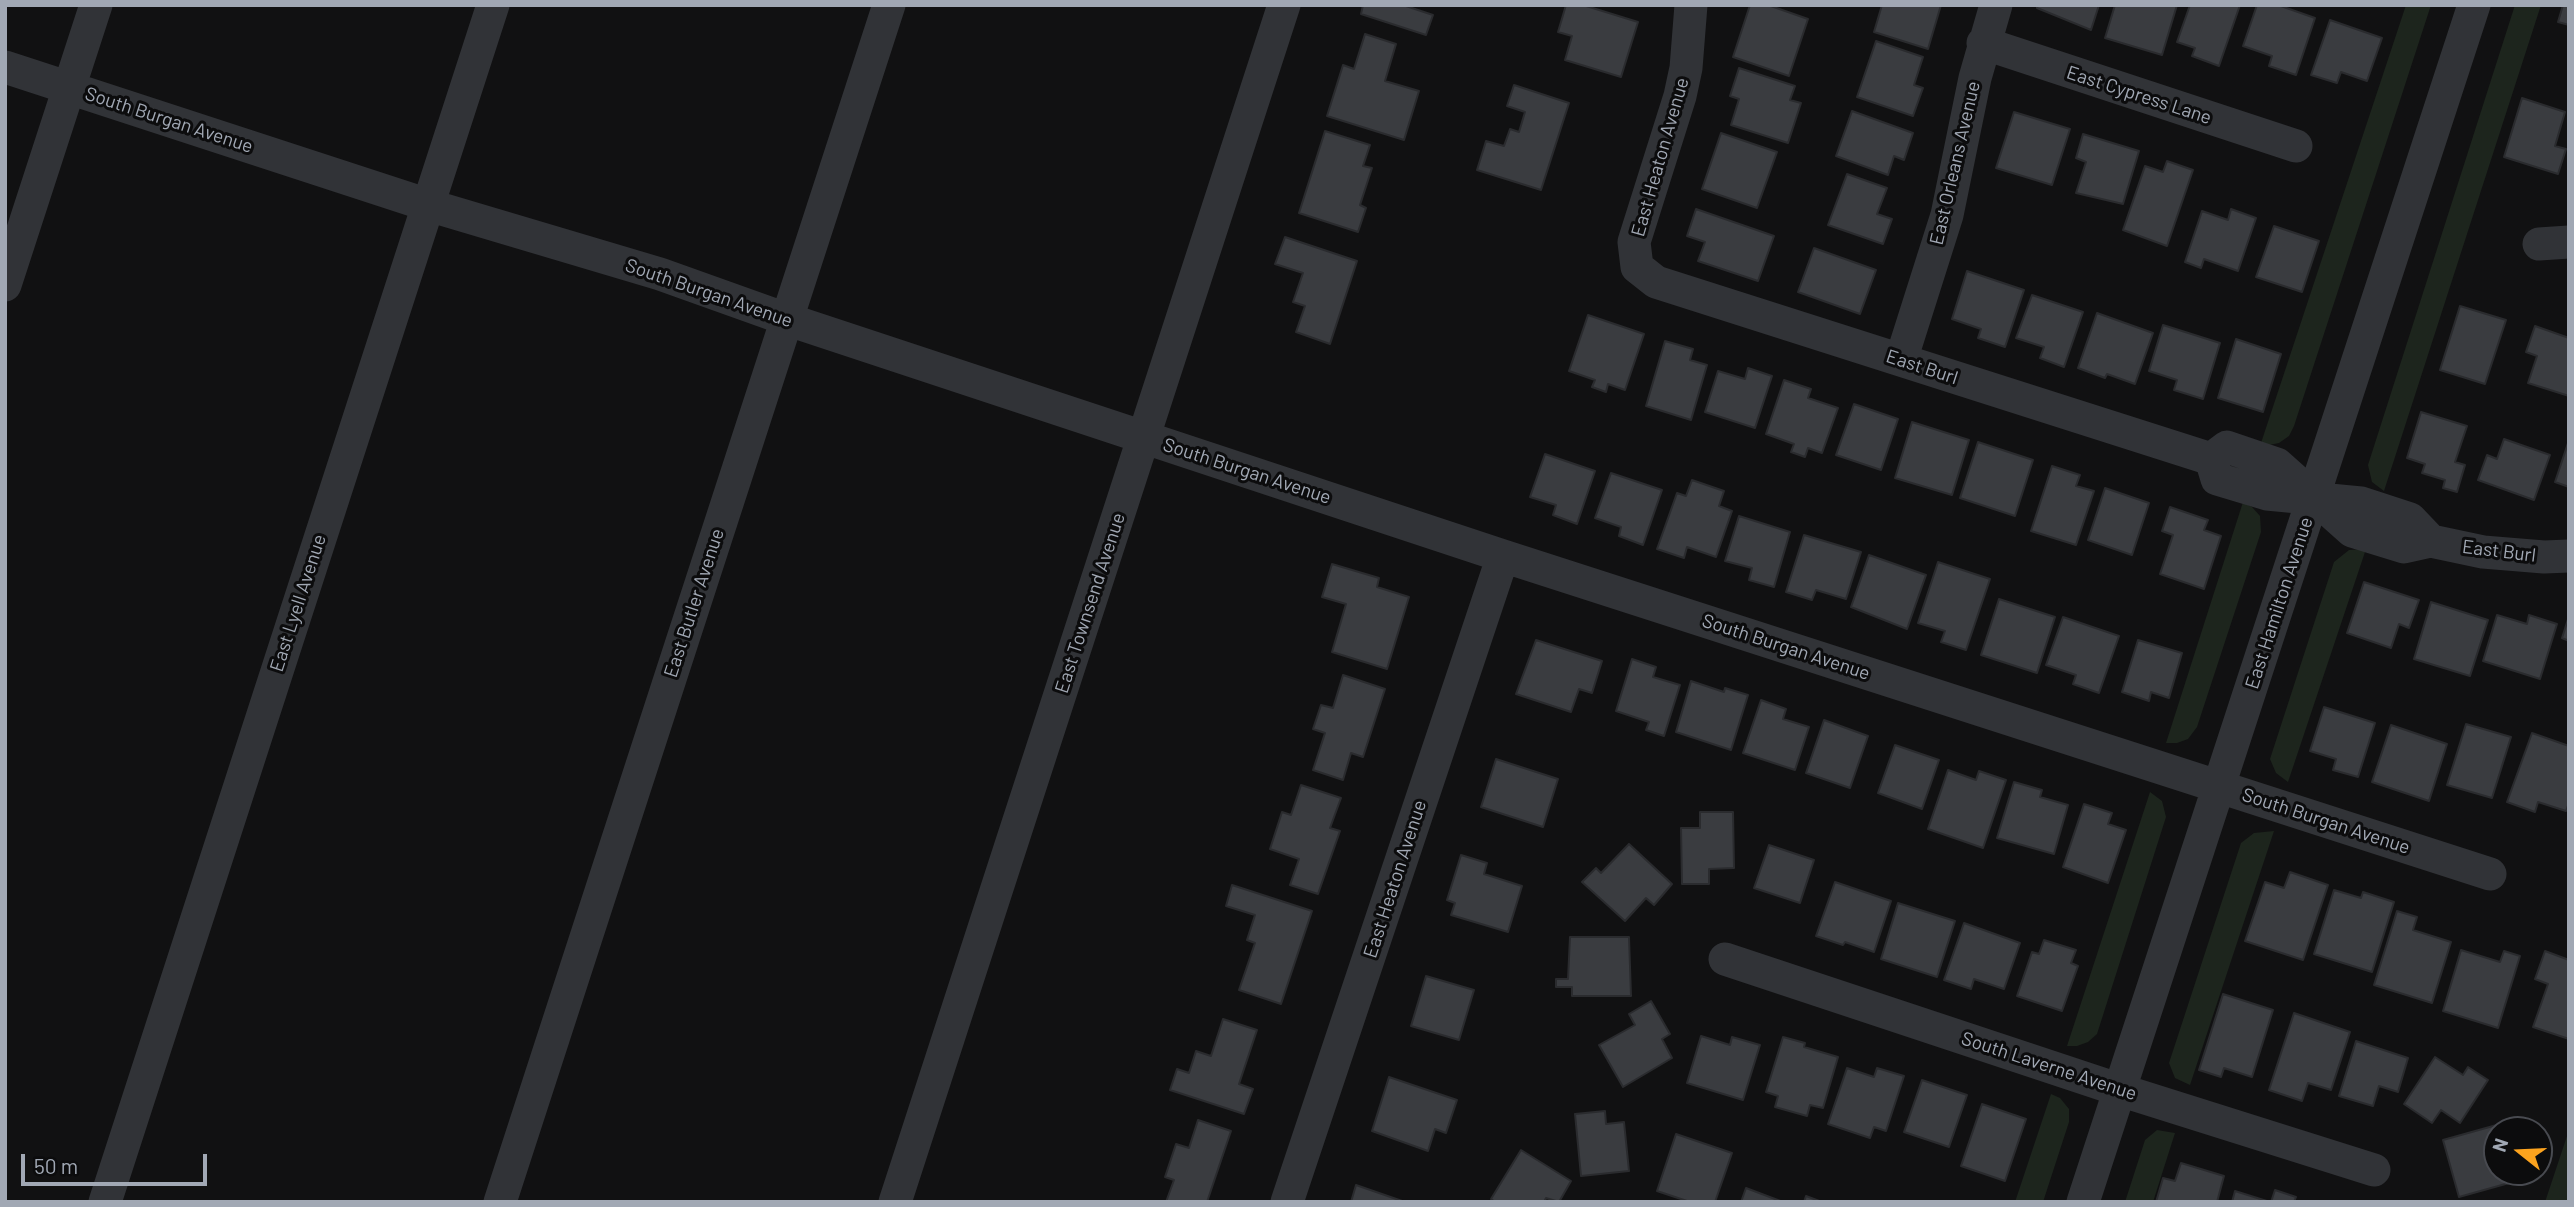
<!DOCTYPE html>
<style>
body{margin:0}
#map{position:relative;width:2574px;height:1207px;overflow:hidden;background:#111112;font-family:Barlow,sans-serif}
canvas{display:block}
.frame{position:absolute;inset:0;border:7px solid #a1a8b4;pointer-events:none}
.north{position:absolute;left:2483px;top:1116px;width:70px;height:70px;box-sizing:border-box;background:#0c0c0d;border:2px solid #484a50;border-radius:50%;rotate:288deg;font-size:19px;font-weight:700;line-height:28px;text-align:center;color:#a1a8b4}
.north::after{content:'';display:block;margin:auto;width:24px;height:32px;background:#fca31e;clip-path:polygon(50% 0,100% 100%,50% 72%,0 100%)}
.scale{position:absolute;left:21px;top:1154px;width:186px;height:32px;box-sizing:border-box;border:4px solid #a1a8b4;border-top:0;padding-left:9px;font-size:21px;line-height:24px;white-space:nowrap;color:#a1a8b4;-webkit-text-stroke:5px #0c0c0d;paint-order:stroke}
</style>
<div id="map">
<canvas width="2574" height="1207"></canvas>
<div class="frame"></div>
<div class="north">N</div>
<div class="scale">50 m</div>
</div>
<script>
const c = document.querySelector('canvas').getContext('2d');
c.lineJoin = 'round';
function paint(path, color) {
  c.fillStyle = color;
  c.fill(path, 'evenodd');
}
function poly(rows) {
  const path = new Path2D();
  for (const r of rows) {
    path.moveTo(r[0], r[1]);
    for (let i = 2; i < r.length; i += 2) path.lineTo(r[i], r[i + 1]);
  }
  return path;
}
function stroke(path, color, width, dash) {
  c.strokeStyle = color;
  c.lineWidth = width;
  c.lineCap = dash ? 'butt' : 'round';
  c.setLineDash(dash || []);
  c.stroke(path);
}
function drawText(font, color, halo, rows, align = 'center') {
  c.font = font + ' Barlow,sans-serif';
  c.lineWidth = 6;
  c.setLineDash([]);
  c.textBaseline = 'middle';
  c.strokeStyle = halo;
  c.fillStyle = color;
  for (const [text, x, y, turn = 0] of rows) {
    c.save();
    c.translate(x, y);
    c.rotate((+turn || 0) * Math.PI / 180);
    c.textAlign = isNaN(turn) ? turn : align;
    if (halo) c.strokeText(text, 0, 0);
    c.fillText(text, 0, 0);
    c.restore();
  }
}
paint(poly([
 [2406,5,2431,5,2294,426,2289,436,2279,443,2269,445,2261,443],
 [2515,5,2541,5,2384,491,2372,482,2368,465],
 [2243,502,2252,507,2260,516,2261,532,2197,727,2188,739,2177,743,2166,743],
 [2366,549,2288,782,2276,773,2270,759,2334,562,2349,550],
 [2150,792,2162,801,2166,817,2097,1034,2088,1042,2077,1046,2067,1046],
 [2274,831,2190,1085,2175,1078,2169,1063,2241,843,2254,833],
 [2051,1094,2060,1098,2069,1109,2069,1122,2043,1202,2015,1202],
 [2157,1130,2175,1133,2153,1202,2125,1202,2145,1140],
 [2569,1130,2569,1202,2545,1202]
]), '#1d251d');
const building = poly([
 [1363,5,1403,5,1433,15,1426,35,1361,14,1363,5],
 [1566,5,1583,5,1638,22,1621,77,1565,60,1572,36,1558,32,1566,5],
 [1750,5,1768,5,1808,19,1789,76,1733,57,1750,5],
 [1882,5,1941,5,1928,49,1874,32,1882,5],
 [2037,5,2099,5,2091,30,2037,8,2037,5],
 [2115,5,2177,5,2162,55,2105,38,2115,5],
 [2190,5,2240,5,2219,66,2192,56,2195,48,2177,42,2190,5],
 [2257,5,2278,5,2315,18,2296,75,2269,66,2272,56,2243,46,2257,5],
 [2563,5,2569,5,2569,25,2558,22,2563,5],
 [2330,20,2382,38,2367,81,2341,72,2337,83,2311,75,2330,20],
 [1365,34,1396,44,1385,81,1419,91,1404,140,1327,116,1343,65,1354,69,1365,34],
 [1876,41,1923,57,1914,85,1923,88,1913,116,1857,97,1876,41],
 [1739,68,1795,86,1790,100,1801,103,1788,143,1731,125,1739,99,1730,96,1739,68],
 [1514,85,1569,103,1541,190,1477,170,1486,141,1504,146,1510,129,1519,132,1525,112,1507,106,1514,85],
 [2522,98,2565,112,2555,146,2566,149,2558,174,2504,157,2522,98],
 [1852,111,1913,133,1904,160,1894,156,1888,175,1836,156,1852,111],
 [2014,112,2070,129,2052,185,1996,168,2014,112],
 [1325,131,1370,145,1363,166,1372,168,1360,205,1366,208,1358,232,1299,213,1325,131],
 [1721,133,1777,152,1757,208,1702,189,1721,133],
 [2083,134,2139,151,2123,204,2076,193,2086,162,2076,158,2083,134],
 [2167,161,2193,170,2167,246,2123,230,2145,166,2163,172,2167,161],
 [1847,174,1887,188,1877,214,1892,219,1883,244,1828,225,1847,174],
 [1696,209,1774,236,1758,281,1698,261,1705,242,1687,236,1696,209],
 [2231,209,2256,218,2238,271,2204,259,2201,268,2185,262,2202,211,2228,220,2231,209],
 [2274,226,2319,241,2302,292,2256,277,2274,226],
 [1285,237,1357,261,1330,344,1296,332,1305,306,1293,302,1303,273,1275,264,1285,237],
 [1814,248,1876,270,1860,314,1798,292,1814,248],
 [1967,271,2024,290,2005,347,1978,338,1981,329,1952,319,1967,271],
 [2032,295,2083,312,2064,367,2040,358,2044,347,2016,338,2032,295],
 [2460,306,2506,320,2485,384,2440,370,2460,306],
 [2097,313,2153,333,2135,384,2107,374,2105,378,2078,368,2097,313],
 [1588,315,1644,334,1625,390,1608,384,1606,392,1592,387,1595,380,1569,371,1588,315],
 [2163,325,2220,343,2203,399,2174,390,2177,380,2149,371,2163,325],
 [2535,326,2569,338,2569,396,2528,383,2537,356,2526,352,2535,326],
 [2236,339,2281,354,2263,412,2218,398,2236,339],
 [1665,341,1693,349,1690,360,1707,365,1691,420,1646,406,1665,341],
 [1748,368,1772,376,1755,428,1705,412,1718,371,1745,379,1748,368],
 [1784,380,1811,389,1808,398,1838,408,1822,453,1808,448,1805,457,1791,452,1794,444,1766,434,1784,380],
 [1854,404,1898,419,1881,470,1836,455,1854,404],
 [2421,412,2467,426,2455,462,2465,465,2457,492,2443,488,2445,480,2422,473,2425,464,2407,458,2421,412],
 [1912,422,1969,440,1952,495,1895,478,1912,422],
 [2504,439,2550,455,2534,500,2478,480,2487,455,2497,459,2504,439],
 [2569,440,2569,487,2555,482,2569,440],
 [1978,442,2033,460,2015,516,1960,498,1978,442],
 [1545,454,1595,471,1577,524,1553,515,1556,505,1530,497,1545,454],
 [2052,466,2080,475,2076,486,2094,491,2076,545,2031,531,2052,466],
 [1611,473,1662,490,1643,545,1619,536,1621,527,1595,518,1611,473],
 [1692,480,1724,491,1719,506,1732,511,1716,557,1687,547,1684,558,1657,549,1677,493,1686,496,1692,480],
 [2105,488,2149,503,2132,555,2088,540,2105,488],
 [2170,507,2208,520,2204,530,2221,536,2204,589,2160,574,2173,535,2162,531,2170,507],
 [1739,516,1790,532,1774,587,1749,580,1752,568,1725,561,1739,516],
 [1804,535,1861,552,1846,599,1816,590,1812,600,1786,592,1804,535],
 [1869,555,1926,575,1907,629,1851,607,1869,555],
 [1938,562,1990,579,1966,650,1941,642,1945,631,1918,623,1938,562],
 [1332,564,1379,578,1377,587,1409,597,1387,669,1332,652,1346,604,1322,597,1332,564],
 [2364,582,2419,600,2409,628,2399,624,2391,648,2347,633,2364,582],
 [1999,599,2055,617,2037,673,1981,655,1999,599],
 [2431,602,2488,620,2470,676,2414,659,2431,602],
 [2497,615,2527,624,2529,615,2557,624,2540,679,2483,661,2497,615],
 [2569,616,2569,641,2562,638,2569,616],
 [2063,617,2119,636,2099,693,2073,684,2076,675,2046,665,2063,617],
 [1536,640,1602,661,1592,693,1579,689,1571,712,1516,694,1536,640],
 [2138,640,2182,653,2169,698,2151,692,2149,701,2122,692,2138,640],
 [1632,659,1656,667,1653,677,1680,685,1664,736,1646,730,1649,722,1616,711,1632,659],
 [1343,675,1385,689,1363,757,1351,753,1343,780,1313,770,1325,733,1313,729,1321,705,1333,708,1343,675],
 [1691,681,1724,692,1725,688,1748,695,1731,750,1676,732,1691,681],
 [1761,700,1786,709,1783,719,1809,727,1795,770,1743,753,1761,700],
 [2324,707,2375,723,2358,777,2333,770,2336,759,2310,751,2324,707],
 [1824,720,1868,736,1850,788,1806,773,1824,720],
 [2466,724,2511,737,2492,798,2447,785,2466,724],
 [2391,725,2447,744,2429,801,2372,782,2391,725],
 [2532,733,2569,746,2569,803,2566,811,2538,802,2535,812,2507,802,2532,733],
 [1895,745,1939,760,1922,809,1878,793,1895,745],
 [1496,759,1558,779,1543,827,1481,807,1496,759],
 [1948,770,1976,780,1979,771,2006,780,1983,848,1928,829,1948,770],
 [2014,782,2042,790,2040,797,2068,805,2054,854,1997,838,2014,782],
 [1301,785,1341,798,1330,828,1340,831,1318,894,1290,885,1299,859,1270,849,1282,812,1291,815,1301,785],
 [2084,804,2112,813,2108,824,2126,830,2108,883,2063,867,2084,804],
 [1700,812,1733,812,1734,868,1709,869,1709,884,1682,884,1681,828,1700,828,1700,812],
 [1629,844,1672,884,1654,905,1646,898,1625,921,1582,882,1596,868,1601,873,1629,844],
 [1769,845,1814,860,1800,903,1754,888,1769,845],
 [1461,855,1487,863,1484,874,1522,886,1508,932,1451,915,1455,903,1447,900,1461,855],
 [2290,872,2328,885,2303,960,2245,941,2265,882,2284,888,2290,872],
 [1835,882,1891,901,1874,952,1845,942,1843,945,1816,936,1835,882],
 [1232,885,1312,911,1281,1004,1239,990,1255,943,1247,940,1255,915,1226,906,1232,885],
 [2334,890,2361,898,2363,892,2394,902,2372,972,2314,954,2334,890],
 [1898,903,1955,921,1937,977,1881,959,1898,903],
 [2397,911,2417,917,2413,930,2451,942,2432,1003,2374,985,2397,911],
 [1964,923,2020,943,2004,989,1974,979,1971,989,1944,980,1964,923],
 [1570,937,1629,937,1631,996,1572,996,1572,987,1556,987,1556,979,1568,979,1570,937],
 [2044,940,2076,950,2071,963,2078,966,2062,1011,2017,996,2032,952,2039,954,2044,940],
 [2461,950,2500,962,2504,951,2520,956,2498,1028,2443,1011,2461,950],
 [2545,951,2569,960,2569,1039,2533,1027,2548,984,2535,979,2545,951],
 [1426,976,1474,990,1459,1040,1411,1026,1426,976],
 [2223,994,2273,1010,2252,1077,2224,1068,2221,1077,2199,1070,2223,994],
 [1651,1001,1670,1034,1662,1039,1672,1058,1623,1087,1599,1045,1635,1025,1629,1014,1651,1001],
 [2294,1013,2350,1032,2331,1090,2308,1083,2302,1101,2269,1090,2294,1013],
 [1223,1019,1257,1030,1239,1084,1253,1089,1244,1114,1170,1090,1177,1069,1189,1073,1196,1051,1211,1056,1223,1019],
 [1701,1036,1730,1045,1732,1037,1760,1045,1743,1100,1687,1083,1701,1036],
 [1783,1037,1805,1043,1804,1047,1838,1057,1823,1108,1810,1105,1807,1116,1775,1107,1778,1096,1766,1092,1783,1037],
 [2356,1041,2408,1058,2398,1092,2379,1086,2373,1106,2339,1096,2356,1041],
 [2435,1057,2463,1075,2468,1067,2488,1080,2460,1123,2441,1110,2432,1123,2404,1104,2435,1057],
 [1847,1068,1874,1077,1877,1068,1904,1076,1886,1131,1874,1127,1870,1138,1828,1124,1847,1068],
 [1389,1077,1457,1100,1446,1133,1435,1129,1428,1151,1372,1131,1389,1077],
 [1922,1080,1967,1095,1949,1147,1904,1132,1922,1080],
 [1982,1104,2026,1119,2005,1181,1961,1166,1982,1104],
 [1605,1111,1606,1124,1624,1122,1629,1171,1581,1176,1575,1114,1605,1111],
 [1198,1120,1231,1131,1207,1202,1166,1202,1174,1180,1165,1177,1176,1144,1189,1148,1198,1120],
 [2511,1121,2514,1130,2497,1130,2497,1172,2525,1172,2527,1178,2459,1197,2443,1140,2511,1121],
 [1676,1134,1732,1153,1715,1202,1687,1201,1657,1191,1676,1134],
 [1521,1150,1571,1181,1559,1202,1546,1198,1544,1202,1495,1202,1491,1199,1521,1150],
 [2181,1163,2224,1176,2217,1202,2156,1202,2163,1178,2175,1181,2181,1163],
 [1356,1185,1405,1202,1351,1202,1356,1185],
 [1746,1188,1783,1202,1741,1202,1746,1188],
 [2275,1190,2296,1197,2294,1202,2271,1202,2275,1190],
 [2235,1191,2270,1202,2232,1202,2235,1191],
 [1806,1196,1822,1202,1804,1202,1806,1196]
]);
paint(building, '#3a3c40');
stroke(building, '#2a2b2e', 2);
stroke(poly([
 [1691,5,1686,68,1680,96,1634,242,1637,267,1656,282,2211,459],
 [1983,43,2296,146],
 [5,67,428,205,660,274,786,319,1503,556,2490,874],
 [2539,244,2569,242],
 [5,285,96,5],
 [1901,360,1947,215,1975,78,1996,5],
 [2211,459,2227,447,2277,464,2352,531,2404,547,2431,541,2483,552,2544,557,2569,556],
 [2211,459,2217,479,2267,494,2361,503,2410,519,2431,541],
 [1725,959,2120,1090,2374,1170],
 [105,1202,493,5],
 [500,1202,889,5],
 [895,1202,1284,5],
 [1287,1202,1503,556],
 [2083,1202,2474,5]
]), '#313337', 33);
drawText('19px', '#a1a8b4', '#0c0c0d', [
 ["East Cypress Lane",2139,95,18],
 ["South Burgan Avenue",169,120,18],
 ["East Heaton Avenue",1660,157,-74],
 ["East Orleans Avenue",1955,163,-77],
 ["South Burgan Avenue",709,293,19],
 ["East Burl",1922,367,18],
 ["South Burgan Avenue",1247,471,18],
 ["East Burl",2499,551,7],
 ["East Lyell Avenue",298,603,-72],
 ["East Butler Avenue",694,603,-72],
 ["East Townsend Avenue",1090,603,-72],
 ["East Hamilton Avenue",2279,603,-72],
 ["South Burgan Avenue",1786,647,18],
 ["South Burgan Avenue",2326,821,18],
 ["East Heaton Avenue",1395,879,-72],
 ["South Laverne Avenue",2049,1066,18]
]);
</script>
